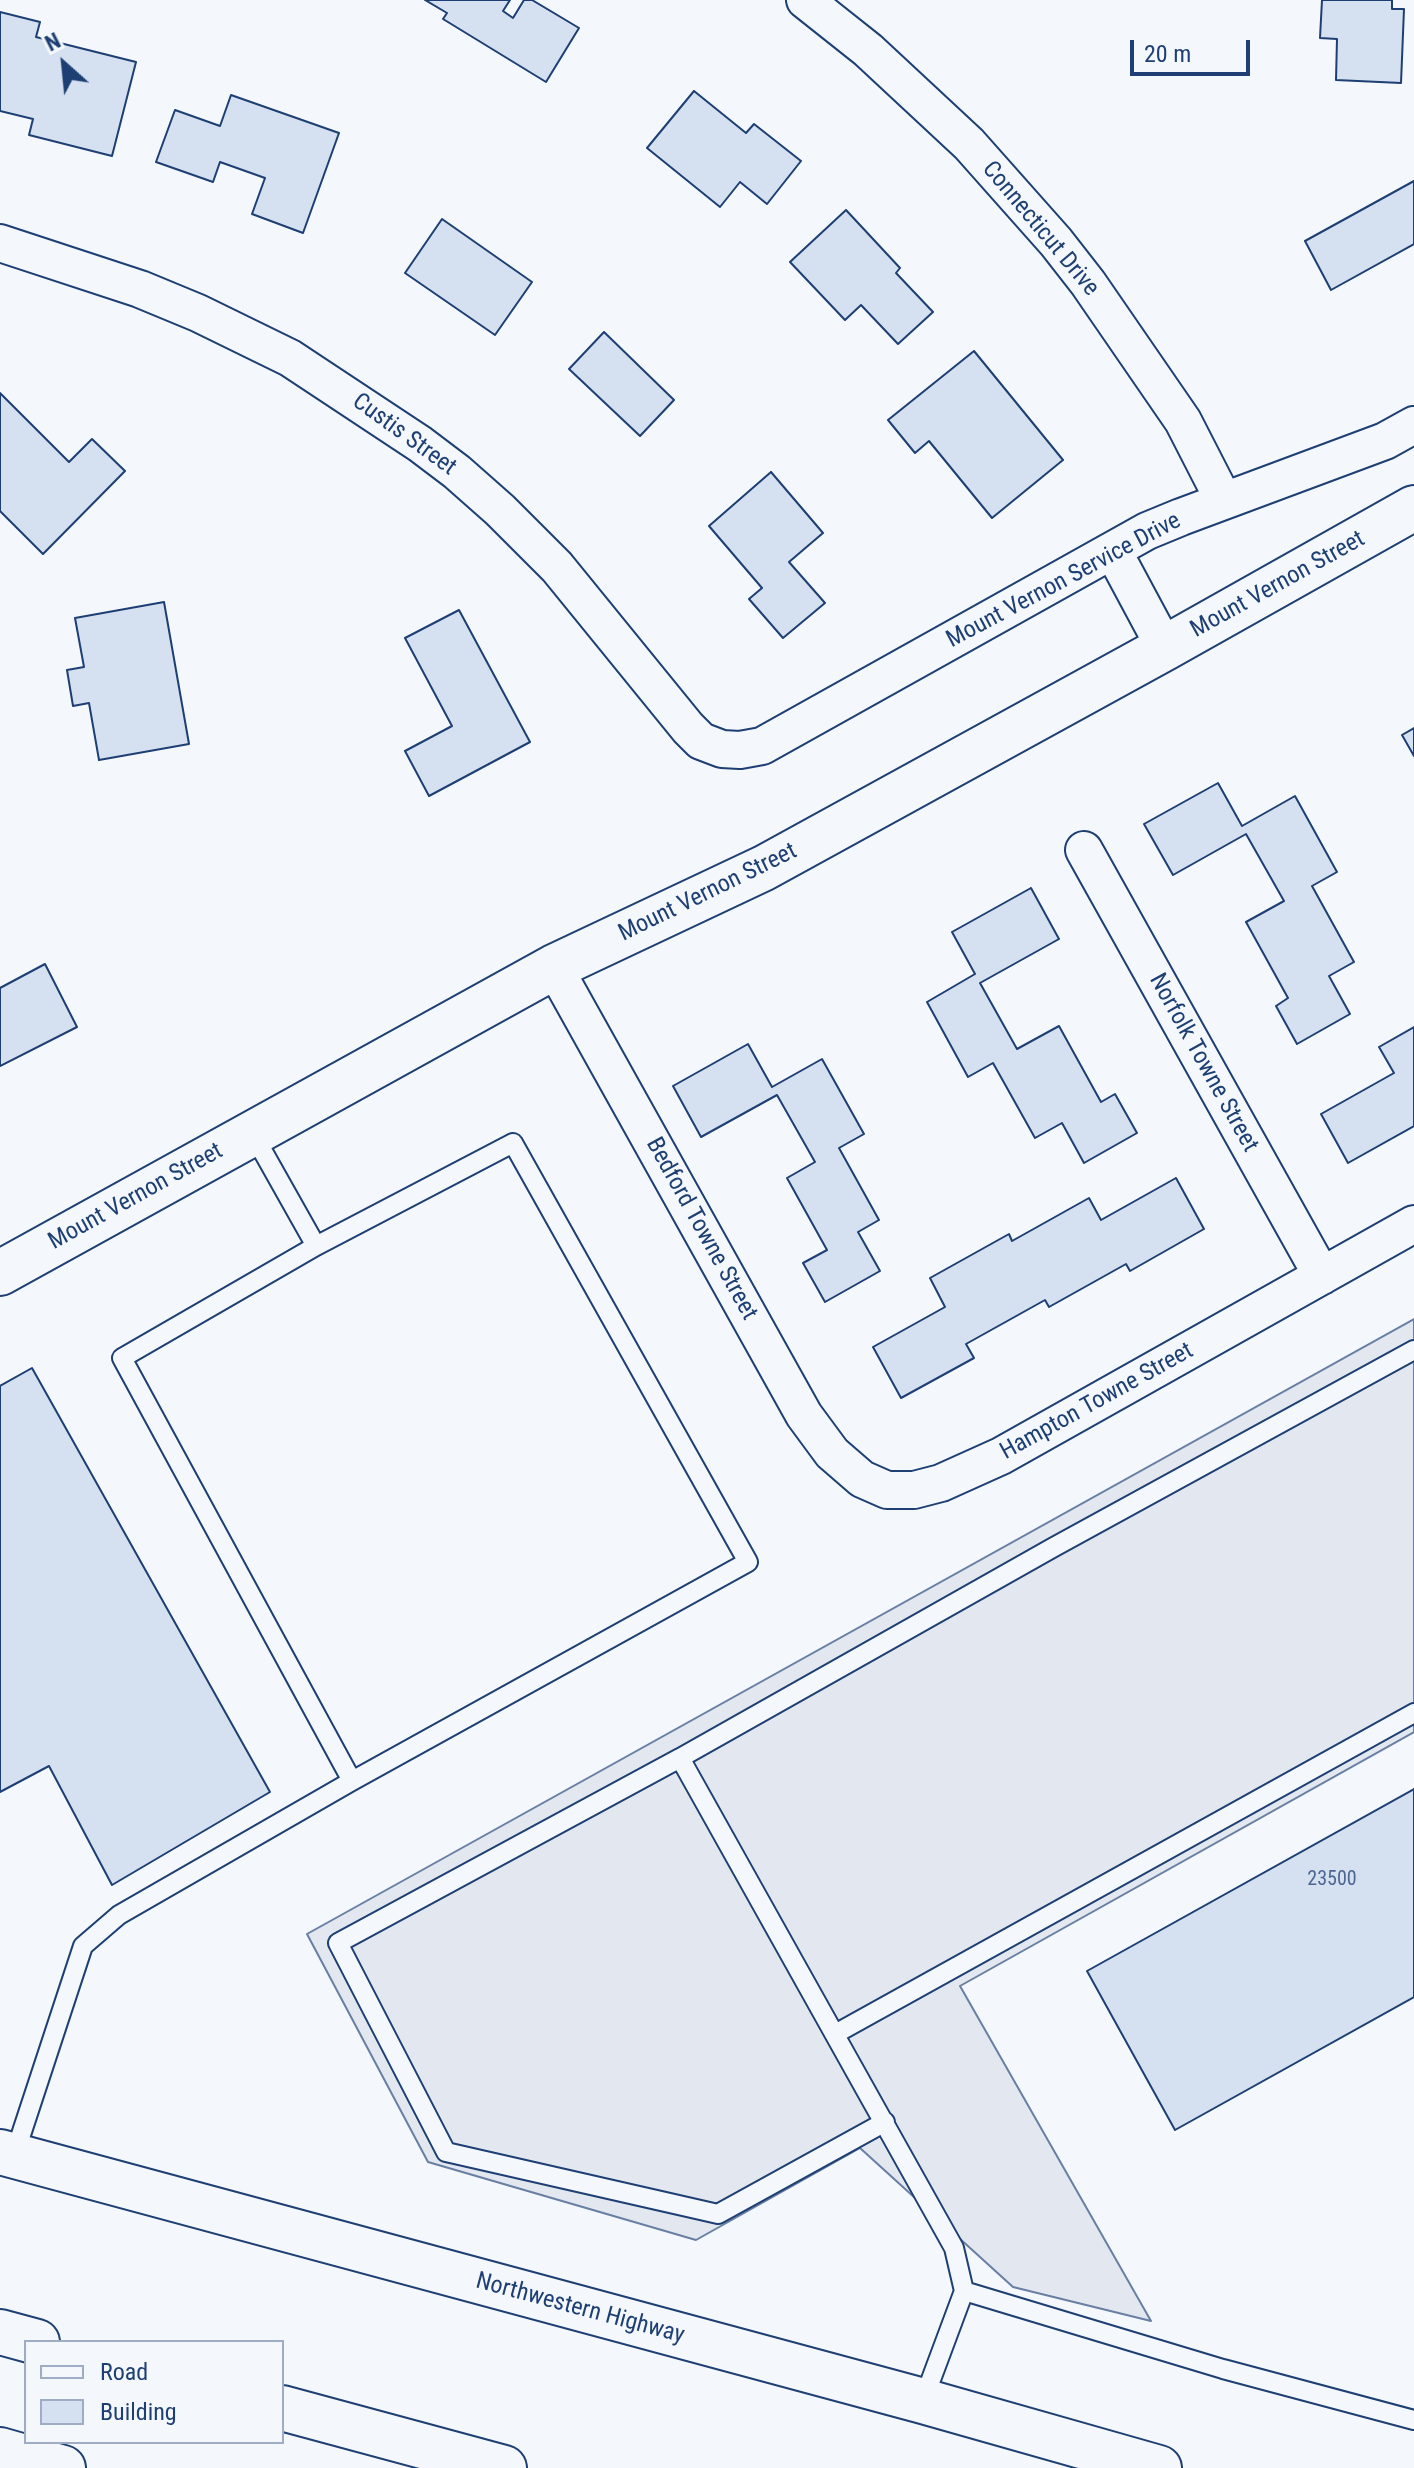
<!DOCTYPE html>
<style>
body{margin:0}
#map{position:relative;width:1414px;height:2468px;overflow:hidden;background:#f4f7fb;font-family:"Roboto Condensed",sans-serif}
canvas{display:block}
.legend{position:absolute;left:24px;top:2340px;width:260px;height:104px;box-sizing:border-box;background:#f4f7fb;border:2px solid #9eadc5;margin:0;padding:10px 14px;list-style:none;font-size:24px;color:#1d3f73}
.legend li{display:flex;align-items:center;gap:16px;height:40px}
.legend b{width:40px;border:2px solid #9eadc5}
.north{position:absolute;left:24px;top:24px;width:80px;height:80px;-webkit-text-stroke:6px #f4f7fb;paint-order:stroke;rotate:333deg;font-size:22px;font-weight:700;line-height:32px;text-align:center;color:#1d3f73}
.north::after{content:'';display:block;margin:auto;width:28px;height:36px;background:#1d3f73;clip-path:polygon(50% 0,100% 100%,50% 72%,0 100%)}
.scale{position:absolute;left:1130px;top:40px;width:120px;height:36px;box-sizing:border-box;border:4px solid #1d3f73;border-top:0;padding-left:10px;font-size:24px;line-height:28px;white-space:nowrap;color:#1d3f73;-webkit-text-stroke:6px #f4f7fb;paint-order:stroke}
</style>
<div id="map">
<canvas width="1414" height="2468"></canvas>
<ul class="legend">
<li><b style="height:10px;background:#f4f7fb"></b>Road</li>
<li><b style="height:22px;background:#d5e0f0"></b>Building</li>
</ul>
<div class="north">N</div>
<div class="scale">20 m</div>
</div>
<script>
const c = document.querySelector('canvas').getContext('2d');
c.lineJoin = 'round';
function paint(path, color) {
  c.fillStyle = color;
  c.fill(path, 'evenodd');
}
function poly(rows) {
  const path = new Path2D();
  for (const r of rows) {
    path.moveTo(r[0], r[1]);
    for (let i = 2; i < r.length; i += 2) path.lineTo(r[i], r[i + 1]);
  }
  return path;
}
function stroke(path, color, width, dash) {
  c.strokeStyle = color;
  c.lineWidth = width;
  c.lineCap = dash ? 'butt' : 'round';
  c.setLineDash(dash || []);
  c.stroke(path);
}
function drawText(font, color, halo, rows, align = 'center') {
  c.font = font + ' "Roboto Condensed",sans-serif';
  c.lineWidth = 6;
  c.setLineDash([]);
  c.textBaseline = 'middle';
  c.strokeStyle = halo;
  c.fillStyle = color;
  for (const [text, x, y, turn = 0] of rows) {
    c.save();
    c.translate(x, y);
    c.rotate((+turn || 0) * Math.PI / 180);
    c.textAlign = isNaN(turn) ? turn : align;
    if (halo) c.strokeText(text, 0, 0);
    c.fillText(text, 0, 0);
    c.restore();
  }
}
const parking = poly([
 [1414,1319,1414,1732,960,1986,1151,2321,1013,2287,860,2148,696,2240,428,2162,307,1934,1414,1319]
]);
paint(parking, '#e3e8f0');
stroke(parking, '#687fa3', 2);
const building = poly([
 [425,0,510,0,503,11,513,18,524,0,532,0,579,28,546,82,443,19,447,13,425,0],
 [1322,0,1392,0,1392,9,1404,9,1401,83,1336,80,1337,39,1320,38,1322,0],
 [0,12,40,22,36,37,136,62,112,156,29,135,33,119,0,111,0,12],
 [694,91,746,133,754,124,801,161,767,204,740,182,720,207,647,148,694,91],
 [231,95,339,133,303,233,252,214,265,178,220,162,213,182,156,162,175,110,220,126,231,95],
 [1414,181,1414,244,1331,290,1305,241,1414,181],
 [846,210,900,268,896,273,933,312,898,344,861,305,845,320,790,262,846,210],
 [442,219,532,282,495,335,405,273,442,219],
 [604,332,674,400,640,436,569,369,604,332],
 [974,351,1063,460,992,518,929,441,915,453,888,420,974,351],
 [0,393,69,462,92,439,125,471,43,554,0,511,0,393],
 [771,472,823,533,789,562,825,603,783,638,749,599,762,588,709,526,771,472],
 [164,602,189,744,99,760,89,703,73,706,67,670,84,667,75,618,164,602],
 [459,610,530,742,429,796,405,751,452,726,405,638,459,610],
 [1414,728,1414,756,1402,735,1414,728],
 [1218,783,1242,826,1295,796,1337,872,1312,886,1354,962,1329,976,1350,1014,1297,1044,1276,1006,1288,998,1246,922,1284,901,1246,834,1173,875,1144,824,1218,783],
 [1031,888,1059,939,980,983,1017,1049,1059,1026,1101,1102,1115,1094,1137,1133,1084,1163,1062,1123,1035,1138,993,1063,968,1077,927,1002,975,974,952,932,1031,888],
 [45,964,77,1027,0,1066,0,988,45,964],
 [1414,1027,1414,1126,1348,1163,1321,1114,1394,1073,1379,1047,1414,1027],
 [748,1044,772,1087,822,1059,864,1134,839,1148,879,1220,858,1232,880,1271,825,1302,803,1263,827,1250,787,1178,815,1162,777,1095,701,1137,673,1086,748,1044],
 [1176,1178,1204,1229,1130,1271,1126,1264,1049,1307,1045,1300,966,1344,974,1358,901,1398,873,1347,945,1307,930,1278,1009,1234,1012,1241,1089,1198,1101,1220,1176,1178],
 [32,1368,270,1792,112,1885,49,1766,0,1792,0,1386,32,1368],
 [1414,1789,1414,1997,1175,2130,1087,1971,1414,1789]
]);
paint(building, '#d5e0f0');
stroke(building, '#1d3f73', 2);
const lane = poly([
 [253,1134,316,1246],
 [1414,1350,1054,1547,680,1758,954,2248,964,2291,1223,2369,1414,2420],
 [680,1758,338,1943,446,2152,718,2214,885,2122],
 [835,2034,1414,1713],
 [14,2156,83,1946,119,1915,352,1781,748,1562,513,1143,316,1246,122,1358,352,1781],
 [923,2401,964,2291]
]);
const street = poly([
 [805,0,868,50,969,144,1056,242,1088,283,1183,421,1224,501],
 [0,243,140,289,198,313,290,358,420,444,457,472,500,510,557,567,688,728,701,741,722,749,740,750,762,746,1147,531,1181,517,1385,441,1414,425],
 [1113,551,1165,648],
 [1084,850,1322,1276],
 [554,967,804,1415,832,1453,862,1479,887,1490,914,1490,941,1483,1001,1456,1414,1224]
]);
const secondary = poly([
 [0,1273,554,967,764,868,1165,648,1414,508],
 [0,2152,923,2401,1159,2468]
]);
const highway = poly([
 [0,2332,37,2342],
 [282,2408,504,2468],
 [0,2450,63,2468]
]);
stroke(lane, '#1d3f73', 22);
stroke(street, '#1d3f73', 40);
stroke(secondary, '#1d3f73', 48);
stroke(highway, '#1d3f73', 48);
stroke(lane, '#f4f7fb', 18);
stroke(street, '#f4f7fb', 36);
stroke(secondary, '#f4f7fb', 44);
stroke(highway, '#f4f7fb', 44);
drawText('20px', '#4b6792', null, [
 ["23500",1332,1880]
]);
drawText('24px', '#1d3f73', '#f4f7fb', [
 ["Connecticut Drive",1040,229,50],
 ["Custis Street",404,435,36],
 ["Mount Vernon Service Drive",1064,581,-28],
 ["Mount Vernon Street",1278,585,-29],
 ["Mount Vernon Street",708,893,-26],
 ["Norfolk Towne Street",1203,1063,61],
 ["Mount Vernon Street",136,1197,-29],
 ["Bedford Towne Street",701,1229,61],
 ["Hampton Towne Street",1097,1402,-29],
 ["Northwestern Highway",580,2309,15]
]);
</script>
